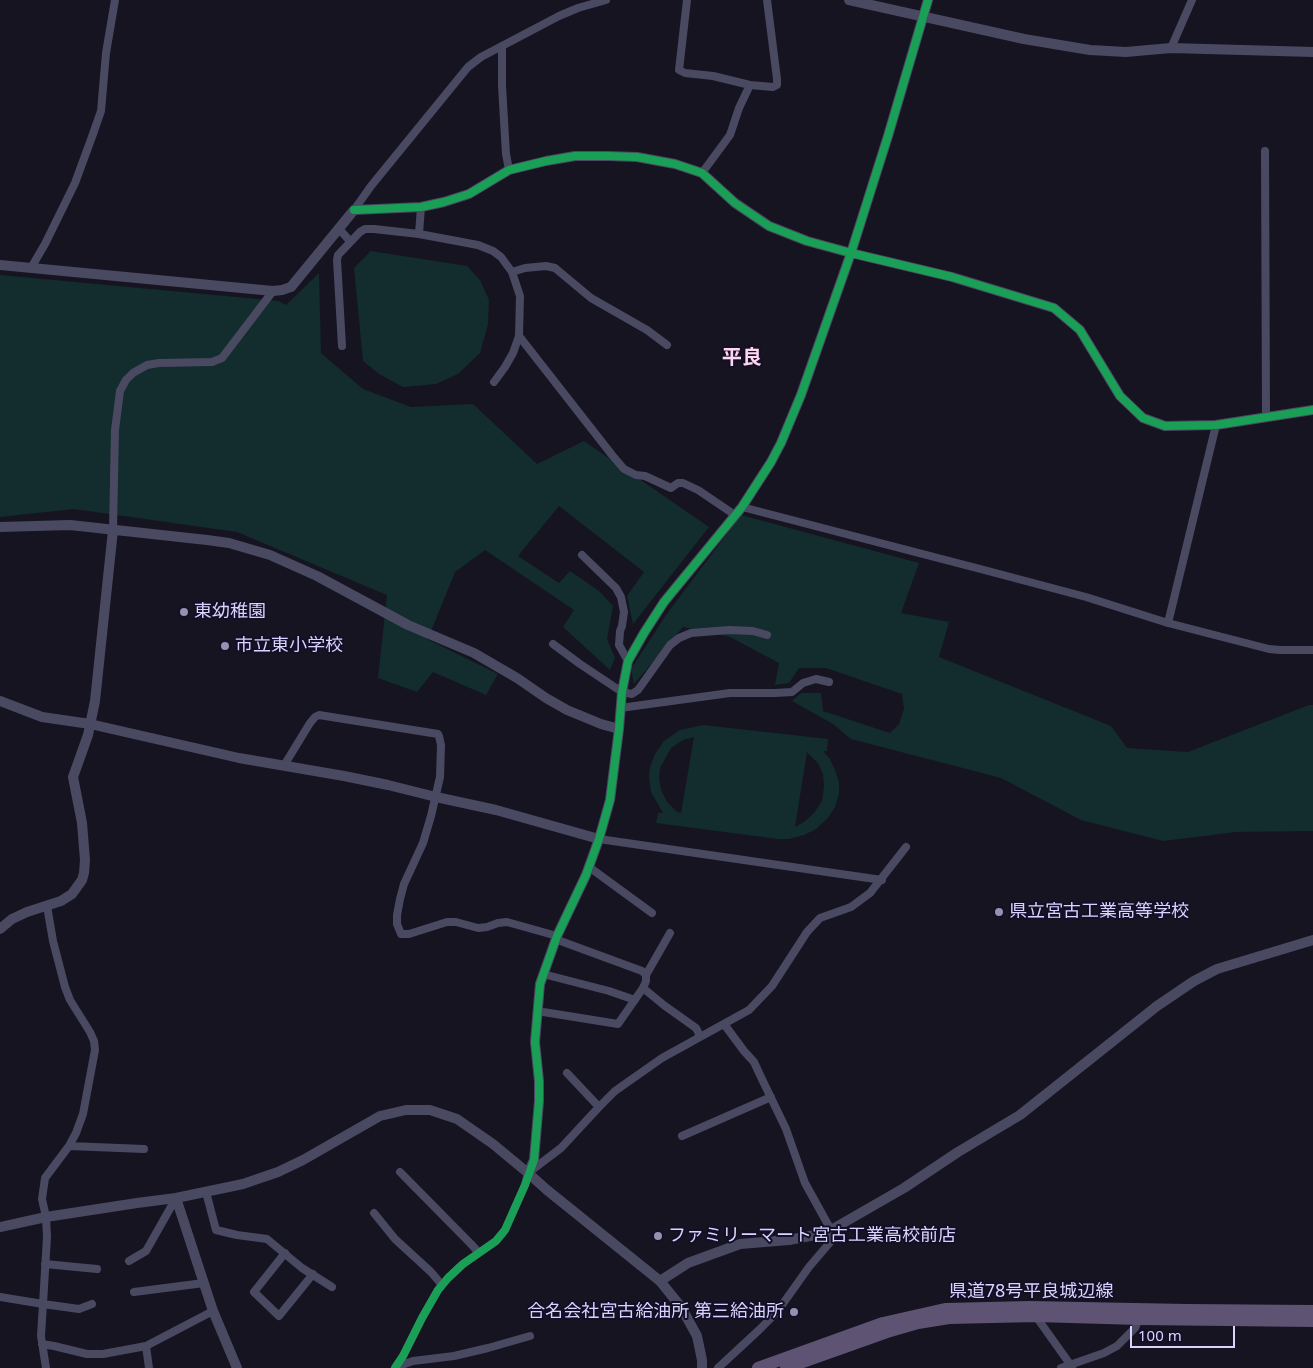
<!DOCTYPE html>
<meta charset="utf-8">
<style>
body{margin:0}
#map{position:relative;width:1313px;height:1368px;overflow:hidden;background:#161421;font-family:"Noto Sans",sans-serif}
canvas{display:block}
.scale{position:absolute;left:1130px;top:1326px;width:105px;height:22px;box-sizing:border-box;border:2px solid #d9d4ff;border-top:0;padding-left:6px;font-size:15px;line-height:18px;white-space:nowrap;color:#d9d4ff;-webkit-text-stroke:4px #130f26;paint-order:stroke}
</style>
<div id="map">
<canvas width="1313" height="1368"></canvas>
<div class="scale">100 m</div>
</div>
<script>
const c = document.querySelector('canvas').getContext('2d');
c.lineJoin = 'round';
function paint(path, color) {
  c.fillStyle = color;
  c.fill(path, 'evenodd');
}
function poly(rows) {
  const path = new Path2D();
  for (const r of rows) {
    path.moveTo(r[0], r[1]);
    for (let i = 2; i < r.length; i += 2) path.lineTo(r[i], r[i + 1]);
  }
  return path;
}
function stroke(path, color, width, dash) {
  c.strokeStyle = color;
  c.lineWidth = width;
  c.lineCap = dash ? 'butt' : 'round';
  c.setLineDash(dash || []);
  c.stroke(path);
}
function drawText(font, color, halo, rows, align = 'center') {
  c.font = font + ' "Noto Sans","Noto Sans JP",sans-serif';
  c.lineWidth = 4;
  c.setLineDash([]);
  c.textBaseline = 'middle';
  c.strokeStyle = halo;
  c.fillStyle = color;
  for (const [text, x, y, turn = 0] of rows) {
    c.save();
    c.translate(x, y);
    c.rotate((+turn || 0) * Math.PI / 180);
    c.textAlign = isNaN(turn) ? turn : align;
    if (halo) c.strokeText(text, 0, 0);
    c.fillText(text, 0, 0);
    c.restore();
  }
}
paint(poly([
 [371,251,467,266,480,280,489,300,488,324,480,353,458,374,436,384,403,387,379,374,363,361,354,268],
 [319,273,321,353,363,389,411,407,473,404,537,464,584,441,709,527,633,624,627,596,644,572,559,506,518,556,559,583,570,571,599,591,613,606,607,639,615,658,610,670,563,627,574,610,485,550,455,572,434,624,427,639,498,674,486,695,433,672,417,692,378,678,387,595,237,532,74,509,0,517,0,275,279,301,286,305],
 [741,515,919,563,901,613,949,622,939,657,1111,726,1127,748,1188,752,1309,705,1313,705,1313,831,1236,832,1163,841,1081,820,1001,778,851,739,833,724,792,701,801,693,821,693,823,711,890,733,899,724,904,709,902,694,826,668,799,668,789,683,775,685,779,663,730,637,683,627,634,684,631,669,666,615],
 [703,725,828,739,827,751,823,751,830,759,835,770,839,782,839,794,835,807,828,818,816,829,804,835,789,839,778,839,656,823,658,813,663,813,651,792,649,778,650,767,655,754,664,741,680,730],
 [694,737,681,813,680,813,676,811,667,802,661,790,659,779,660,768,671,748,683,740],
 [807,752,818,763,823,774,824,787,822,801,814,813,804,822,795,827]
]), '#132c2d');
stroke(poly([
 [687,0,679,70,685,73,713,76,750,85,773,87,777,85,777,79,767,0],
 [502,46,502,86,506,154,509,170],
 [1171,48,1192,0],
 [1265,151,1266,417],
 [702,173,730,135,739,108,750,85],
 [354,210,371,186,468,67,481,57,559,16,578,8,606,0],
 [339,229,350,241],
 [419,234,421,207],
 [31,268,45,244,75,183,93,134,101,111,106,53,115,0],
 [512,272,525,268,546,266,555,268,591,298,647,330,667,345],
 [519,336,612,455,624,469,636,475,645,476,671,488,678,483,683,483,698,490,735,515],
 [342,346,337,260,338,255,360,232,365,229,374,229,419,234,478,245,493,251,501,257,512,272,520,296,519,336,513,353,505,367,494,382],
 [742,507,988,571,1086,597,1168,623,1269,649,1280,650,1313,650],
 [113,530,115,430,120,391,126,380,133,373,147,365,159,363,212,362,222,358,273,291],
 [582,555,616,588,621,597,624,612,622,626,620,631,619,645,628,661],
 [1168,623,1216,425],
 [553,644,580,664,622,692,632,694,638,690,670,645,679,638,691,633,729,630,753,631,767,635],
 [620,708,730,693,775,693,792,692,803,683,816,679,829,682],
 [284,766,288,759,310,723,315,717,319,715,438,734,439,736,441,745,440,777,431,816,423,843,404,884,400,899,397,915,397,924,401,934,409,934,447,922,456,922,478,928,487,927,498,923,507,922,557,936],
 [599,839,882,880],
 [589,867,652,913],
 [555,939,642,971,646,975],
 [543,974,609,991,635,1000],
 [643,988,665,1006,696,1028,700,1036],
 [537,1011,618,1024,643,988,646,981,646,975,670,933],
 [567,1073,599,1107],
 [682,1136,771,1097],
 [69,1146,144,1149],
 [400,1172,471,1244,479,1253],
 [206,1192,216,1230,237,1235,267,1239,302,1268,332,1287],
 [374,1213,395,1239,431,1272,442,1285],
 [285,1253,254,1292,279,1316,313,1274],
 [129,1261,146,1251,176,1198],
 [45,1264,97,1269],
 [134,1292,204,1283],
 [0,1297,43,1304,47,1237,46,1217,42,1199,45,1178,69,1146,76,1133,83,1114,95,1050,94,1041,90,1032,70,1000,65,987,53,941,47,906],
 [1035,1315,1072,1367],
 [42,1344,54,1346,87,1354,103,1354,146,1346,213,1311],
 [146,1346,149,1368],
 [396,1367,413,1361,454,1356,488,1348,530,1336],
 [46,1368,41,1336,43,1304,79,1309,92,1304],
 [395,1368,403,1356,422,1318,438,1290,448,1278,463,1264,496,1241,505,1230,525,1185,528,1173,561,1148,599,1107,615,1091,662,1058,749,1010,772,986,807,932,820,918,851,907,870,893,906,847],
 [718,1368,759,1330,777,1312,809,1267,832,1240,831,1230,805,1183,786,1129,760,1075,754,1062,744,1051,724,1024],
 [1061,1368,1104,1353,1117,1346,1135,1328,1140,1316]
]), '#4a4962', 8);
stroke(poly([
 [849,0,1024,39,1090,50,1126,52,1171,48,1313,52],
 [0,265,273,291,282,290,291,287,354,210,421,207,444,202,469,194,509,170,546,161,575,156,609,156,637,157,675,164,702,173,735,203,769,226,807,241,851,253,952,277,1054,308,1080,330,1120,396,1143,418,1165,426,1216,425,1313,410],
 [0,527,70,525,207,540,229,543,270,555,317,576,408,625,474,653,517,678,546,698,567,710,601,724,619,729],
 [0,701,42,717,90,724,239,758,344,776,388,785,436,797,496,810,599,839],
 [0,929,12,919,27,912,61,901,72,894,82,880,84,873,85,860,82,823,73,777,88,735,95,701,113,530],
 [528,1173,534,1160,539,1101,539,1081,535,1042,540,984,557,936,586,875,599,839,610,800,619,729,622,692,628,661,644,633,664,602,742,507,771,462,781,443,801,395,851,253,888,136,928,0],
 [176,1198,213,1311,237,1368],
 [0,1227,46,1217,137,1203,176,1198,243,1184,278,1172,303,1160,380,1116,406,1110,430,1110,457,1119,493,1144,528,1173,547,1190,660,1281,681,1307,697,1336,702,1360,702,1368],
 [660,1281,688,1263,740,1244,789,1240,820,1234,831,1230,904,1188,958,1152,1020,1115,1157,1006,1194,981,1217,969,1313,940]
]), '#4a4962', 10);
stroke(poly([
 [758,1368,883,1323,945,1309,1030,1307,1186,1310,1313,1311],
 [786,1368,887,1332,918,1323,949,1318,1036,1316,1139,1319,1313,1321]
]), '#5e5373', 12);
stroke(poly([
 [354,210,421,207,444,202,469,194,509,170,546,161,575,156,609,156,637,157,675,164,702,173,735,203,769,226,807,241,851,253,952,277,1054,308,1080,330,1120,396,1143,418,1165,426,1216,425,1313,410],
 [395,1368,403,1356,422,1318,438,1290,448,1278,463,1264,496,1241,505,1230,525,1185,534,1160,539,1101,539,1081,535,1042,540,984,557,936,586,875,599,839,610,800,619,729,622,692,628,661,644,633,664,602,742,507,771,462,781,443,801,395,851,253,888,136,928,0]
]), '#1a9f57', 8);
for (const [x, y, r, color] of [
 [184,612,5,"#9591b1"],
 [225,646,5,"#9591b1"],
 [999,912,5,"#9591b1"],
 [658,1236,5,"#9591b1"],
 [794,1312,5,"#9591b1"]
]) {
  const dot = new Path2D();
  dot.arc(x, y, r, 0, 2 * Math.PI);
  c.fillStyle = color;
  c.fill(dot);
  stroke(dot, '#130f26', 2);
}
drawText('18px', '#d9d4ff', '#130f26', [
 ["東幼稚園",194,612],
 ["市立東小学校",235,646],
 ["県立宮古工業高等学校",1009,912],
 ["ファミリーマート宮古工業高校前店",668,1236],
 ["合名会社宮古給油所 第三給油所",784,1312,"right"]
], 'left');
drawText('18px', '#d9d4ff', '#130f26', [
 ["県道78号平良城辺線",1031,1292]
]);
drawText('bold 20px', '#ffd6f0', '#130f26', [
 ["平良",742,358]
]);
</script>
